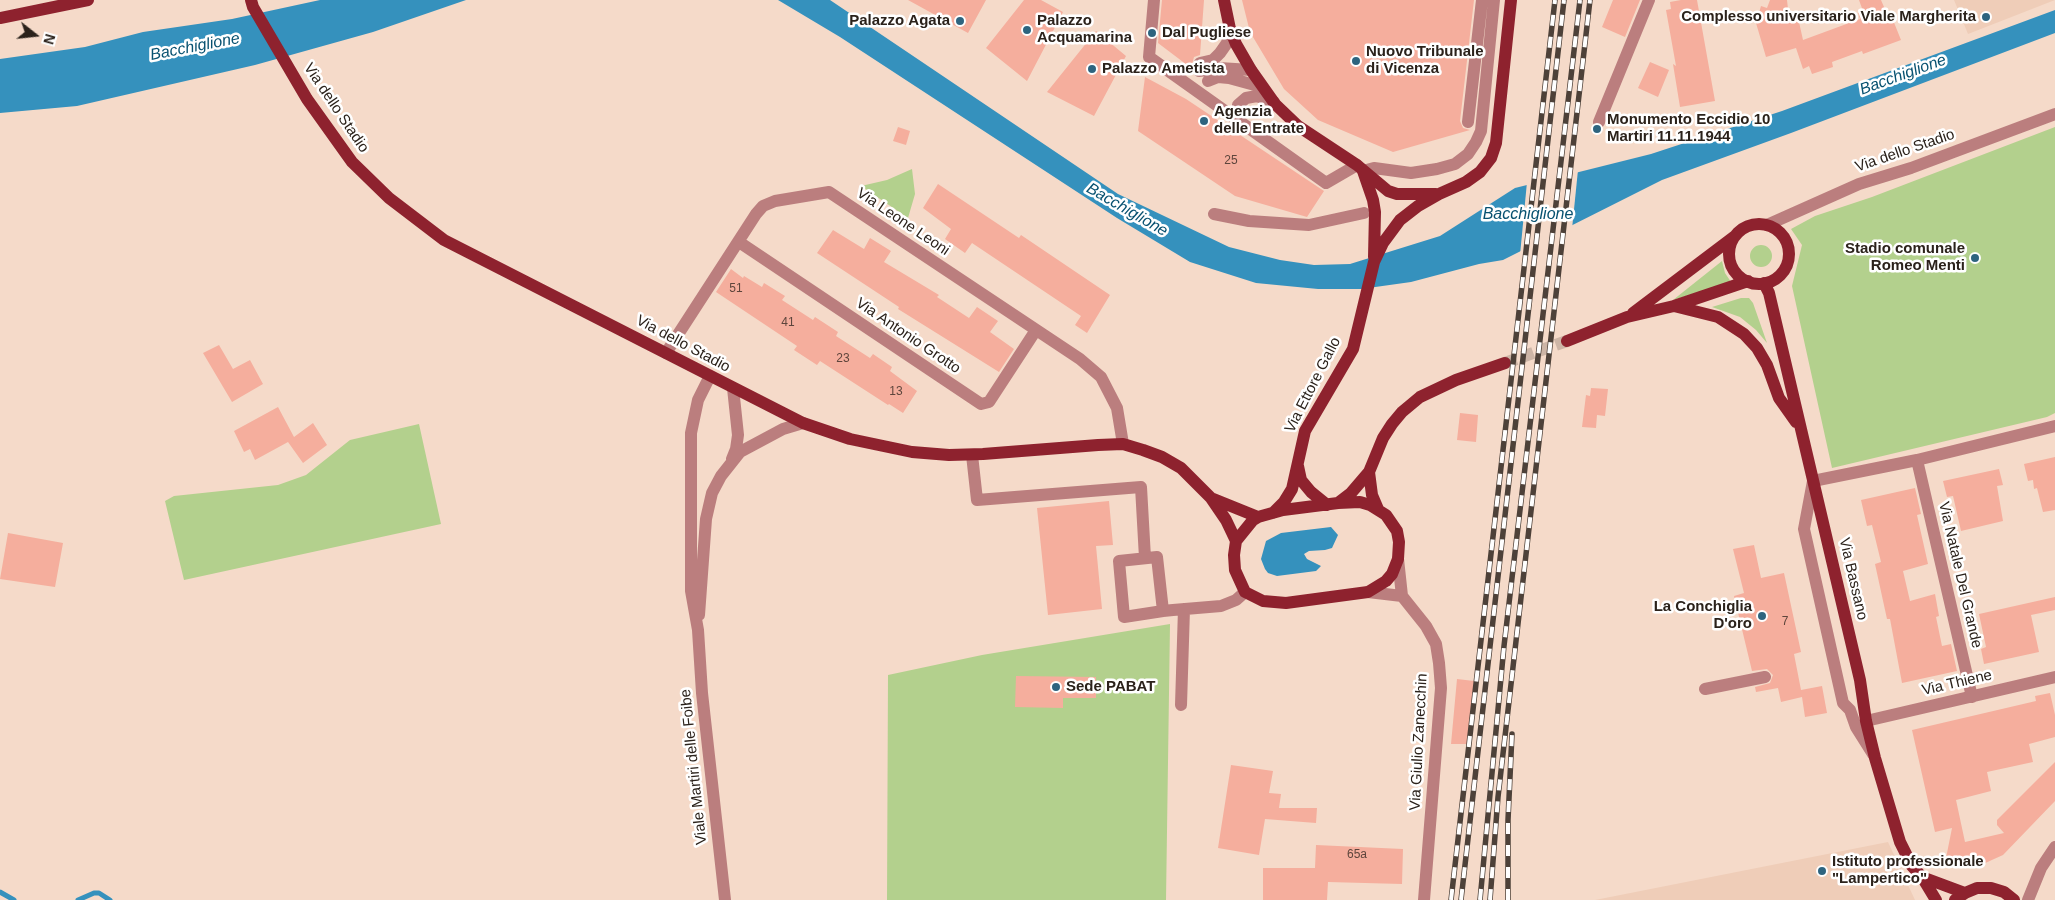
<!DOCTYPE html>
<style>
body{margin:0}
#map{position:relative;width:2055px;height:900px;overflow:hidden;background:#f5dac9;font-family:Helvetica,sans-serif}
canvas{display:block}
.north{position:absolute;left:10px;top:10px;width:50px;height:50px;-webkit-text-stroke:4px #fff;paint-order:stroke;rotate:106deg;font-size:14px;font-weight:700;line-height:20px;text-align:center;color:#2b221b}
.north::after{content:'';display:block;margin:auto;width:18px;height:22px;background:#2b221b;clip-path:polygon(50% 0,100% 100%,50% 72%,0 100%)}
</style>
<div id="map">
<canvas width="2055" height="900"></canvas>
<div class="north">N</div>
</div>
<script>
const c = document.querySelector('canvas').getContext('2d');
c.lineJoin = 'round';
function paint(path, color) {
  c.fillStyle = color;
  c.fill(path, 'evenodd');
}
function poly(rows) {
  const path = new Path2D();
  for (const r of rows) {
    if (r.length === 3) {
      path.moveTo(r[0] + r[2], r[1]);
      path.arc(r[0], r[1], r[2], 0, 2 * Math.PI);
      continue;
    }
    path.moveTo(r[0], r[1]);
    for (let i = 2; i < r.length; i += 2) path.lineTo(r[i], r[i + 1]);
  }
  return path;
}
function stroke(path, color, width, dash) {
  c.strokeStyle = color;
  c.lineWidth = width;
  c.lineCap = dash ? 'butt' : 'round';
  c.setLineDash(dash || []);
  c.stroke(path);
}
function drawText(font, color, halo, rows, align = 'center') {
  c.font = font + ' Helvetica,sans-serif';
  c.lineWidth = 5;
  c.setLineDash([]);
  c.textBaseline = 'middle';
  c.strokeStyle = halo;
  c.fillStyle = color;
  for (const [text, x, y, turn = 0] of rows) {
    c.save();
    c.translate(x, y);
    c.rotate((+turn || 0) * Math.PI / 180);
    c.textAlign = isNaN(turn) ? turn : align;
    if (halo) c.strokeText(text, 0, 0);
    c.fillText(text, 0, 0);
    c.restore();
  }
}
paint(poly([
 [1954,0,2055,0,1968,34],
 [1888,842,1915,900,1595,900]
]), '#efcdb8');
paint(poly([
 [2055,127,2055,413,2047,417,1832,468,1792,286,1802,245,1791,229,1815,216,1872,197],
 [912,169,915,194,908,218,861,186,887,180],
 [1761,256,11],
 [1722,261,1725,273,1731,282,1673,300],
 [1741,298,1749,298,1753,303,1767,343,1756,330,1740,317,1712,307],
 [419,424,441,524,184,580,165,501,174,496,278,485,306,475,350,440],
 [1170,624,1166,900,887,900,888,675,982,655]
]), '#b3d08d');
paint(poly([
 [320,0,466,0,373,32,255,65,77,106,0,113,0,59,85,47,143,32,232,19],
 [778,0,830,0,1118,194,1229,247,1280,260,1314,265,1350,264,1440,236,1515,188,1651,154,1782,111,2055,10,2055,33,1791,133,1662,180,1503,260,1479,264,1411,282,1361,289,1318,289,1256,283,1190,262,1117,218,840,37],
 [1331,527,1338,535,1332,548,1325,550,1309,551,1304,554,1307,559,1321,566,1316,571,1277,576,1268,573,1265,569,1261,559,1266,541,1281,533]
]), '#3591bd');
paint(poly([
 [1578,170,1572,229,1520,255,1527,182]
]), '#f5dac9');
stroke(poly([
 [0,892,14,900],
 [78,900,94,893,99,893,110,900]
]), '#3591bd', 5);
paint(poly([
 [908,0,986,0,968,33],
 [1024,0,1041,0,1063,12,1027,81,986,48],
 [1162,0,1204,0,1200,55,1194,57,1191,68,1158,43],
 [1242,0,1474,0,1460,121,1463,128,1470,130,1393,152,1318,120,1284,89,1250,32],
 [1613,0,1640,0,1625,37,1602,27],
 [1681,0,1697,0,1715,101,1680,107,1673,64,1676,66,1666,10,1671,9,1670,2],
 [1770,0,1787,0,1788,9,1783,22,1799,22,1803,40,1860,19,1858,13,1863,11,1859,0,1881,0,1890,21,1893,20,1901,40,1863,54,1862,51,1832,62,1833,67,1812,74,1809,66,1803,69,1796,48,1766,57,1756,23,1761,6,1767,8],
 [1096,31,1126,56,1094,116,1047,92],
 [1650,62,1669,70,1658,97,1638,88],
 [1145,77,1186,99,1324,191,1307,217,1235,196,1138,131],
 [898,127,910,131,906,145,893,141],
 [938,184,1019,238,1021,235,1110,295,1087,333,1075,325,1081,316,972,243,965,253,945,239,951,229,923,208],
 [833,230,864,249,870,238,891,251,884,262,939,295,937,297,969,318,977,307,998,321,990,332,1014,349,999,372,898,309,899,307,817,253],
 [731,269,743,278,744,276,762,287,764,283,785,296,782,300,813,320,815,317,838,332,836,336,870,358,873,354,892,367,890,371,917,391,903,413,889,404,888,405,820,361,817,365,794,350,797,346,716,292],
 [219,345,233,369,250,360,263,384,232,402,203,353],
 [1591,388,1608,389,1605,416,1597,415,1596,428,1582,427,1586,395,1590,396],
 [278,407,294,437,313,423,327,445,303,463,288,442,255,460,250,449,244,452,234,431],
 [1460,413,1478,415,1476,442,1457,440],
 [2055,457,2055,510,2043,512,2037,488,2034,489,2033,480,2028,481,2024,464],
 [1999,469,2003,485,1997,486,2003,521,1961,531,1953,496,1947,497,1943,481],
 [1915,488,1921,514,1917,515,1928,564,1903,571,1910,601,1935,594,1939,616,1936,617,1942,646,1951,644,1957,671,1902,683,1890,619,1887,619,1875,564,1881,562,1872,525,1867,526,1861,500],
 [1109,501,1113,545,1096,546,1102,609,1048,615,1037,508],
 [8,533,63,543,55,587,0,579],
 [1754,545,1761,578,1784,573,1801,652,1794,654,1801,690,1822,686,1827,713,1805,717,1802,697,1781,702,1778,688,1756,692,1755,687,1770,683,1773,675,1767,669,1752,671,1734,596,1744,593,1733,549],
 [2055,597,2055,610,2031,615,2039,652,1984,664,1981,649,1986,647,1979,614],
 [1016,676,1096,677,1096,698,1063,698,1063,708,1015,707],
 [1457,679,1474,681,1467,744,1451,744],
 [2050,693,2055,715,2055,737,2029,744,2033,762,1987,772,1991,791,1956,800,1965,842,2004,833,1997,825,1997,820,2055,762,2055,801,2003,855,1983,864,1984,867,1967,866,1946,858,1952,828,1935,832,1912,730,2036,701,2035,696],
 [1231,765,1273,771,1269,793,1281,794,1279,808,1317,808,1316,823,1265,819,1259,855,1218,848],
 [1316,845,1403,849,1402,884,1328,882,1327,900,1263,900,1263,868,1315,868]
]), '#f5ae9d');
stroke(poly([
 [1505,363,1567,341]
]), '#cdb5a6', 12, [12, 6]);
stroke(poly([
 [1154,0,1149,57,1326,183,1357,165],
 [1200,63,1213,60,1220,53,1227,43,1230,29],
 [1199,71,1219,68,1251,70],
 [1208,81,1218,77,1229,78,1262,87],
 [1238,105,1246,98,1257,96,1274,102],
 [1468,122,1482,0],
 [1599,122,1649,0],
 [1363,171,1374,168,1411,173,1437,169,1455,164,1468,154,1476,142,1481,131,1494,0],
 [1214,214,1249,221,1309,225,1364,213],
 [1767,225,1859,184,1911,168,2055,114],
 [739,242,981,404,989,402,1036,330],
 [666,353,756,214,763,206,775,201,829,192,1080,359,1101,377,1117,408,1123,444],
 [710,376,698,400,691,433,691,591,698,630,702,693,725,900],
 [972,455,977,500,1141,487,1145,558],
 [732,459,736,449,738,435,733,388],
 [1917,460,1972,697],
 [1398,559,1402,596,1426,626,1436,644,1439,663,1441,688,1424,900],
 [1368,592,1402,596],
 [1163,611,1157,557,1119,561,1124,617,1163,611,1173,610,1221,606,1236,600,1245,592],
 [699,615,706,519,712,493,721,476,740,452,783,429,803,423],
 [1705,689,1765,677],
 [1181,705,1184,609],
 [1866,721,2055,677],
 [1873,754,1856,727,1850,710,1843,703,1804,529,1813,481,1917,460,2055,426],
 [2028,900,2041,868,2055,847]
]), '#bb7e7e', 12);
stroke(poly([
 [251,0,253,7,307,99,352,162,389,198,444,240,803,423,850,439,912,452,949,455,983,454,1098,445,1123,444,1143,450,1162,457,1181,468,1211,498,1226,520,1236,541],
 [1224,0,1230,29,1236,44,1251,70,1275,104,1298,126,1357,165,1388,191,1397,194,1436,194],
 [0,18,88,0],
 [1363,171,1373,200,1375,212,1374,257],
 [1759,254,30],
 [1764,283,1769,293,1860,680,1866,721,1875,758,1900,842,1912,866,1922,877,1936,900],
 [1674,306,1718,317,1744,334,1757,348,1767,365,1779,398,1796,422],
 [1633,313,1735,236],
 [1567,341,1627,317,1674,306,1748,281],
 [1298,466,1301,480,1311,492,1327,505],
 [1369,472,1372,495,1378,509],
 [1211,498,1258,517],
 [1360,502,1370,505,1386,515,1397,531,1399,542,1398,559,1392,574,1386,581,1368,592,1286,603,1263,601,1245,592,1235,570,1234,555,1236,541,1253,520,1258,517,1283,510,1338,503,1360,502],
 [1338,503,1351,493,1369,472,1383,438,1392,424,1402,412,1420,397,1456,380,1505,363],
 [1273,513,1284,502,1292,489,1305,431,1353,349,1374,262,1383,243,1400,220,1418,206,1439,194,1466,182,1480,172,1491,158,1496,143,1511,0],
 [1922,877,1965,893],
 [1955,900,1965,893,1977,888,1991,888,2004,892,2014,900]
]), '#8e222e', 12);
const rail = poly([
 [1451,900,1555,0],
 [1461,900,1564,0],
 [1480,900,1504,646,1580,0],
 [1490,900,1498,797,1590,0],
 [1508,900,1508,820,1512,734]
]);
stroke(rail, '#4d4139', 5.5);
stroke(rail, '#fff', 4, [11]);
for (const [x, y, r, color] of [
 [1986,17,5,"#2e647f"],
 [960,21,5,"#2e647f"],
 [1027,30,5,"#2e647f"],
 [1152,33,5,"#2e647f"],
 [1356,61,5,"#2e647f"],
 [1092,69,5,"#2e647f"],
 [1204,121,5,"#2e647f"],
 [1597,129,5,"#2e647f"],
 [1975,258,5,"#2e647f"],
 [1762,616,5,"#2e647f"],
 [1056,687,5,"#2e647f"],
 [1822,871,5,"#2e647f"]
]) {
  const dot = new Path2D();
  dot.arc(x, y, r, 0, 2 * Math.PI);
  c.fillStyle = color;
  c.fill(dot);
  stroke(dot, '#fff', 2);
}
drawText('12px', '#5e453c', null, [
 ["25",1231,161],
 ["51",736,289],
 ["41",788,323],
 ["23",843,359],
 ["13",896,392],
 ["7",1785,622],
 ["65a",1357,855]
]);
drawText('bold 15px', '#2b221b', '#fff', [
 ["Complesso universitario Viale Margherita",1976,17,"right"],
 ["Palazzo Agata",950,21,"right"],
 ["Palazzo",1037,21],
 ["Acquamarina",1037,38],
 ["Dal Pugliese",1162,33],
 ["Nuovo Tribunale",1366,52],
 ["di Vicenza",1366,69],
 ["Palazzo Ametista",1102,69],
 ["Agenzia",1214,112],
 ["delle Entrate",1214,129],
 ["Monumento Eccidio 10",1607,120],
 ["Martiri 11.11.1944",1607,137],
 ["Stadio comunale",1965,249,"right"],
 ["Romeo Menti",1965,266,"right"],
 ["La Conchiglia",1752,607,"right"],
 ["D'oro",1752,624,"right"],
 ["Sede PABAT",1066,687],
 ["Istituto professionale",1832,862],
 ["\"Lampertico\"",1832,879]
], 'left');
drawText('15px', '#2b221b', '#fff', [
 ["Via dello Stadio",336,108,56],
 ["Via dello Stadio",1905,151,-19],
 ["Via Leone Leoni",903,222,34],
 ["Via Antonio Grotto",908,336,34],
 ["Via dello Stadio",683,344,28],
 ["Via Ettore Gallo",1313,385,-63],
 ["Via Natale Del Grande",1960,575,77],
 ["Via Bassano",1853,579,77],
 ["Via Thiene",1957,683,-13],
 ["Via Giulio Zanecchin",1419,742,-87],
 ["Viale Martiri delle Foibe",694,767,-96]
]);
drawText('italic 16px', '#075170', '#fff', [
 ["Bacchiglione",195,47,-11],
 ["Bacchiglione",1903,75,-20],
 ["Bacchiglione",1127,210,30],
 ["Bacchiglione",1528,215]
]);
</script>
